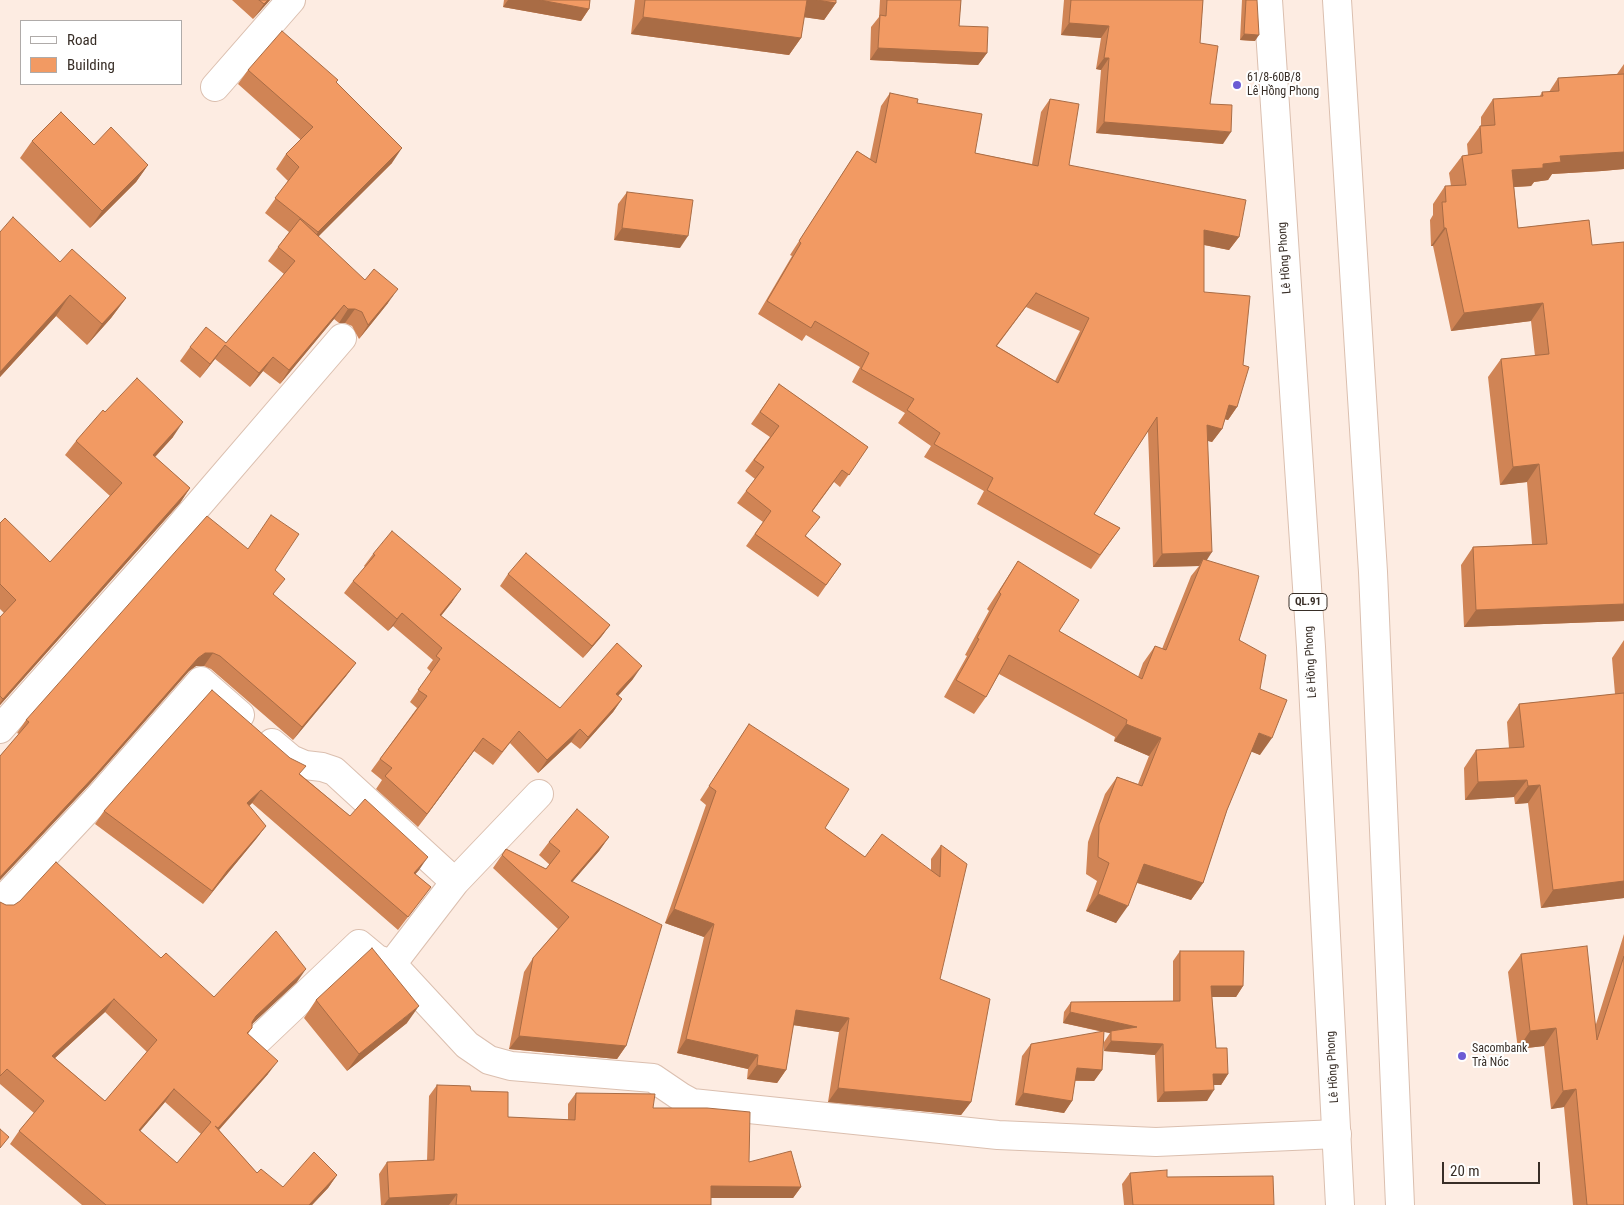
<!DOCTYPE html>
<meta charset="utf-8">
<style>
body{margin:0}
#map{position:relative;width:1624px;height:1205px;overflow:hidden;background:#fdece2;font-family:"Roboto Condensed",sans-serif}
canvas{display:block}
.legend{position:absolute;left:20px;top:20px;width:162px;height:65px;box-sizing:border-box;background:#fff;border:1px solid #afaba9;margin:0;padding:6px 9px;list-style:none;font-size:15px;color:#382e27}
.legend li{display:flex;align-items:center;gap:10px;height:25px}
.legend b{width:25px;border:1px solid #afaba9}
.scale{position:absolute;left:1442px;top:1162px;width:98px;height:22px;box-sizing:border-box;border:2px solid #382e27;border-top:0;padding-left:6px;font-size:15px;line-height:18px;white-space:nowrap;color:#382e27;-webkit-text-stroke:4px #fff;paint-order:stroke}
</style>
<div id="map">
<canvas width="1624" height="1205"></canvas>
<ul class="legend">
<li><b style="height:6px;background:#fff"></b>Road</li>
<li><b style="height:14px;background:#f29a63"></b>Building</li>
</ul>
<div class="scale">20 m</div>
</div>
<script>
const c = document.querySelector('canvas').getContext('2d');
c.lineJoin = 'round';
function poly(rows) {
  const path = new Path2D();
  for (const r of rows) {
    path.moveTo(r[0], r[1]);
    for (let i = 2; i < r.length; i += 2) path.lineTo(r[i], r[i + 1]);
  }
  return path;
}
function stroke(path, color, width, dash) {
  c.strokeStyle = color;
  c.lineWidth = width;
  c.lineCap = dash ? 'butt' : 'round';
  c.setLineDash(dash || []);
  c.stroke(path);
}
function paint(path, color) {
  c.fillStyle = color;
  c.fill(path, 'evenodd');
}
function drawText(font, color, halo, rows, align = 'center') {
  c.font = font + ' "Roboto Condensed",sans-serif';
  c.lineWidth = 4;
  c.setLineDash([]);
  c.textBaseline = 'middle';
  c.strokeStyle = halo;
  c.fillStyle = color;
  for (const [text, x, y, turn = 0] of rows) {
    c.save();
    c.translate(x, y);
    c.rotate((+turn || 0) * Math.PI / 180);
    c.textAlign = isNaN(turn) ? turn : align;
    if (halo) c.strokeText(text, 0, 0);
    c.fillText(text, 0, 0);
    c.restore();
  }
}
const minor = poly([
 [215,87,291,0],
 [0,729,158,552,342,338],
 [272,743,291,759,305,765,322,767,334,771,455,882],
 [539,794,455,882,392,964,467,1045,489,1060,511,1066,653,1078,681,1097,692,1103,998,1135,1156,1142,1337,1134],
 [0,903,101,795,201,681,240,715],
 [258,1040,359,944,377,959,392,964]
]);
const highway = poly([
 [1268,0,1311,647,1340,1205],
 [1337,0,1373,572,1400,1205]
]);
stroke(minor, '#dbbfaf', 30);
stroke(highway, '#dbbfaf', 30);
stroke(minor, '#fff', 28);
stroke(highway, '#fff', 28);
paint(poly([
 [232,0,270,0,253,19],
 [504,0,590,0,589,9,581,21,503,7],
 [635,0,836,0,836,3,824,20,804,17,801,38,789,55,631,34],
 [880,0,961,0,959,26,987,53,978,65,870,60,871,27,879,17],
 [1064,0,1203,0,1200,43,1210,104,1223,144,1096,133,1101,70,1096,69,1101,38,1061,35],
 [1242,0,1257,0,1255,41,1240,40],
 [1624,64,1624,169,1602,171,1552,174,1548,180,1534,182,1531,186,1514,187,1518,228,1589,220,1624,621,1464,627,1461,565,1473,547,1532,544,1527,482,1500,485,1488,377,1501,359,1535,356,1531,321,1451,331,1433,246,1431,246,1430,220,1433,215,1433,204,1445,186,1451,186,1449,173,1462,156,1468,155,1467,144,1480,126,1481,126,1481,117,1493,99,1540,96,1542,92,1549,92,1558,78,1617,74],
 [248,70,336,82,392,163,318,236,388,303,359,339,352,326,345,323,339,323,334,319,280,384,263,371,250,387,215,359,200,378,180,361,190,347,226,343,284,274,268,261,289,232,265,213,288,181,276,169,286,154,301,140,238,84],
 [890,93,917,103,975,153,1032,164,1041,112,1050,99,1069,165,1239,237,1229,250,1204,245,1204,292,1237,407,1228,420,1225,419,1222,429,1212,442,1208,441,1207,560,1260,689,1260,755,1251,751,1227,810,1203,883,1191,900,1137,883,1116,923,1086,911,1097,881,1086,874,1088,842,1105,794,1117,777,1138,784,1149,756,1114,741,1115,737,999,674,986,697,974,714,944,697,967,656,965,655,989,611,987,609,1018,561,1059,631,1138,677,1143,663,1155,646,1162,649,1191,576,1199,566,1153,567,1148,431,1094,514,1120,528,1091,569,977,504,984,491,924,457,931,446,898,423,905,413,852,382,860,367,806,335,802,341,758,314,792,256,790,255,857,151,870,159,881,106],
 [1026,307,1080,331,1055,381,997,346],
 [32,141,94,145,148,165,136,182,90,228,20,158],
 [627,192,680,248,614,240,618,204],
 [0,232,60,262,126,298,111,318,87,345,56,316,0,377],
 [779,384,868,447,840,487,834,482,812,512,806,536,841,564,818,597,746,546,763,522,737,503,755,479,745,471,770,437,751,424],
 [105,412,173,437,155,457,190,488,180,503,0,705,0,617,4,613,0,609,0,523,50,562,110,496,65,455,76,441],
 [373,554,452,602,441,616,560,708,633,679,618,696,622,699,613,712,580,749,571,742,538,773,510,743,493,765,474,751,418,827,376,789,382,780,371,771,417,708,410,702,431,672,427,668,433,660,393,626,388,631,344,593,353,581,365,567,364,566],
 [275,570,274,595,356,663,346,676,293,740,211,669,204,666,196,666,189,671,89,785,0,880,0,756,19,734,17,733,26,720],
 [508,574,610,625,601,637,583,658,500,586],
 [1624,640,1624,898,1541,908,1528,803,1515,804,1514,797,1465,800,1464,768,1476,750,1509,748,1507,722,1519,704,1615,694,1612,658],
 [749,724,825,828,865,857,931,870,931,859,941,845,940,979,971,1102,961,1115,828,1102,839,1032,793,1025,786,1070,777,1083,747,1079,748,1069,677,1053,704,937,665,923,706,805,700,800],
 [300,774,350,816,419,870,415,874,431,887,398,930,252,803,249,806,266,826,256,839,218,885,203,904,95,824,104,811],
 [609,837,599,851,572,882,626,1046,617,1059,509,1049,524,972,533,958,558,929,493,868,506,849,546,869,550,865,539,855,549,842],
 [0,902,6,905,161,958,214,997,297,982,252,1024,252,1028,248,1034,268,1074,219,1130,257,1173,283,1187,337,1175,328,1188,312,1205,82,1205,10,1144,19,1131,34,1113,0,1084],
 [105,1012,147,1052,105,1101,55,1058],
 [165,1102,201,1134,177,1163,140,1131],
 [1624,934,1624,1205,1573,1205,1564,1107,1551,1109,1544,1046,1518,1049,1508,972,1521,954,1596,1024],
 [1180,951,1243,986,1236,997,1212,997,1216,1048,1228,1074,1221,1085,1214,1085,1207,1101,1157,1102,1155,1055,1104,1051,1104,1042,1110,1033,1104,1032,1102,1070,1094,1081,1075,1081,1072,1101,1064,1113,1015,1105,1022,1056,1031,1044,1103,1032,1063,1023,1064,1012,1071,1002,1173,1001,1173,961],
 [316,1000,407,1023,347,1071,304,1018],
 [437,1085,471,1091,508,1117,568,1120,568,1104,576,1093,653,1108,749,1162,801,1187,793,1198,711,1198,711,1205,381,1205,379,1174,387,1162,427,1161,429,1096],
 [1130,1173,1167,1177,1274,1205,1124,1205,1122,1184]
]), '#d08455');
paint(poly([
 [268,0,270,0,253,19,264,4],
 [508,0,540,0,589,9,581,21,503,7],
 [806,0,817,0,836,3,824,20,795,16],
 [643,17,801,38,789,55,631,34],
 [1069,23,1109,26,1101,38,1061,35],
 [1244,34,1259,35,1255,41,1240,40],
 [878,48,987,53,978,65,870,60],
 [1104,58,1109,58,1101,70,1096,69],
 [1104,122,1231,132,1223,144,1096,133],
 [402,148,392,163,308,247,318,232],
 [1624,152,1624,169,1602,171,1552,174,1548,180,1534,182,1531,186,1499,188,1512,170,1543,164,1560,156],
 [148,165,136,182,90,228,102,211],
 [622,228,688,236,680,248,614,240],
 [1444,228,1446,228,1433,246,1431,246],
 [1204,230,1239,237,1229,250,1195,243],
 [398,289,388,303,359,339,368,325],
 [70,295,56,316,0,377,0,372],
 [126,298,111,318,87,345,102,324],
 [1543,303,1531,321,1451,331,1464,313],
 [344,305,334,319,280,384,289,370],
 [348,309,355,309,345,323,339,323],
 [225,345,215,359,200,378,210,364],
 [273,357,263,371,250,387,259,373],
 [1229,405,1237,407,1228,420,1220,418],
 [183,422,173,437,143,470,153,455],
 [1207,425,1222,429,1212,442,1198,438],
 [1539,464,1527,482,1500,485,1513,467],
 [190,488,180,503,0,705,0,703,3,699],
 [1212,552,1203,566,1203,559,1199,566,1153,567,1162,554],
 [461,589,452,602,431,628,440,615],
 [1624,604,1624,621,1464,627,1476,610],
 [402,613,393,626,388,631,397,619],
 [610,625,601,637,583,658,592,646],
 [205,653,213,653,204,666,196,666,189,671,89,785,0,880,0,877,198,658],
 [356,663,346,676,293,740,302,727],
 [642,666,633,679,608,707,616,694],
 [622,699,613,712,580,749,588,737],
 [1126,724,1161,738,1149,756,1114,741],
 [580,729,571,742,538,773,547,760],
 [1259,733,1272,738,1260,755,1247,750],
 [483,738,474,751,418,827,427,814],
 [1527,780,1514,797,1465,800,1478,782],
 [1540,785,1528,803,1515,804,1528,786],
 [261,790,252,803,238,817,247,803],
 [266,826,256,839,218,885,203,904,227,871],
 [609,837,599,851,561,895,571,881],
 [428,857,419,870,405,886,414,873],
 [1144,864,1203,883,1191,900,1132,881],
 [1624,881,1624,898,1541,908,1553,890],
 [1098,894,1128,906,1116,923,1086,911],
 [674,909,714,924,704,937,665,923],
 [306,969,297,982,247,1029,256,1016],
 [1211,986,1243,986,1236,997,1203,997],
 [114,999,105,1012,43,1069,52,1056],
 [419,1006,407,1023,347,1071,359,1054],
 [796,1010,849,1018,839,1032,786,1024],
 [1070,1012,1137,1027,1111,1031,1110,1033,1063,1023],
 [1556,1028,1544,1046,1518,1049,1530,1031],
 [519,1036,626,1046,617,1059,509,1049],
 [686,1039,758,1055,748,1069,677,1053],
 [1111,1041,1163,1044,1155,1055,1104,1051],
 [278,1061,268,1074,209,1141,218,1128],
 [757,1065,786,1070,777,1083,747,1079],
 [1077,1068,1102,1070,1094,1081,1068,1080],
 [1213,1074,1228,1074,1221,1085,1206,1085],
 [838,1088,971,1102,961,1115,828,1102],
 [174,1089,165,1102,130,1143,139,1130],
 [1576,1089,1564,1107,1551,1109,1563,1091],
 [1214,1090,1207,1101,1157,1102,1164,1092],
 [1023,1093,1072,1101,1064,1113,1015,1105],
 [337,1175,328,1188,312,1205,309,1205],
 [711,1186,801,1187,793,1198,703,1198],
 [457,1194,449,1205,384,1205,389,1198]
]), '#a96c45');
const building = poly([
 [259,0,268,0,264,4,259,0],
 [540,0,590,0,589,9,540,0],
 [645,0,807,0,801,38,643,17,645,0],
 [817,0,836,0,836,3,817,0],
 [887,0,961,0,959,26,988,27,987,53,878,48,880,15,886,16,887,0],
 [1071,0,1203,0,1200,43,1218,46,1210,104,1232,105,1231,132,1104,122,1109,58,1104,58,1109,26,1069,23,1071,0],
 [1246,0,1257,0,1259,35,1244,34,1246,0],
 [282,31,338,80,336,82,402,148,318,232,275,198,299,167,286,154,313,127,248,70,282,31],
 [1624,74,1624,152,1560,156,1561,162,1543,164,1543,168,1512,170,1518,228,1589,220,1592,245,1624,242,1624,604,1476,610,1473,547,1547,544,1539,464,1513,467,1501,359,1549,354,1543,303,1464,313,1446,228,1444,228,1442,202,1446,202,1445,186,1466,185,1462,156,1482,153,1480,126,1495,125,1493,99,1543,96,1542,92,1559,91,1558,78,1624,74],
 [890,93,918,99,917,103,982,114,975,153,1038,166,1050,99,1079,104,1069,165,1246,200,1239,237,1204,230,1204,292,1250,296,1243,365,1249,367,1237,407,1229,405,1222,429,1207,425,1212,552,1162,554,1157,417,1094,514,1120,528,1100,555,987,490,993,478,934,444,940,433,907,410,914,399,861,369,869,353,815,321,811,328,767,301,801,243,799,241,857,151,876,163,890,93],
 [1036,293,1089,318,1058,383,996,346,1036,293],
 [61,112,94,145,111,127,148,165,102,211,32,141,61,112],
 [627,192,693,200,688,236,622,228,627,192],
 [13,217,60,262,72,249,126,298,102,324,70,295,0,372,0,232,13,217],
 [300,219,365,280,374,269,398,289,368,325,362,312,355,309,348,309,344,305,289,370,273,357,259,373,225,345,210,364,190,347,206,327,226,343,295,261,278,247,300,219],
 [137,378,183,422,153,455,190,488,3,699,0,696,0,617,16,600,0,584,0,523,5,518,50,562,122,483,76,441,103,410,105,412,137,378],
 [779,384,868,447,849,475,842,470,812,511,820,517,805,536,841,564,826,585,755,534,771,511,746,491,764,467,754,460,779,426,760,412,779,384],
 [271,515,299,534,275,570,285,579,273,594,356,663,302,727,220,656,213,653,205,653,198,658,98,772,0,877,0,756,29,722,26,720,207,516,248,549,271,515],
 [392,531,461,589,440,615,560,708,617,643,642,666,616,694,622,699,588,737,580,729,547,760,519,731,502,752,483,738,427,814,385,776,392,768,380,759,427,696,418,690,440,659,436,656,442,648,402,613,397,619,353,581,375,555,373,554,392,531],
 [526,553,610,625,592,646,508,574,526,553],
 [1203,559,1259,576,1239,640,1266,655,1260,689,1287,700,1272,738,1259,733,1227,810,1203,883,1144,864,1128,906,1098,894,1109,863,1098,857,1099,825,1117,777,1142,786,1161,738,1126,724,1127,720,1009,655,986,697,956,680,979,639,977,638,1001,594,999,592,1018,561,1079,600,1059,631,1142,679,1155,646,1166,650,1203,559],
 [212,690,290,758,306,766,299,774,350,816,365,799,428,857,414,873,431,887,408,917,261,790,247,803,266,826,227,871,212,891,104,811,212,690],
 [1624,693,1624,881,1553,890,1540,785,1528,786,1527,780,1478,782,1476,750,1524,747,1519,704,1624,693],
 [749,724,849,789,825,828,865,857,882,834,940,877,941,845,967,864,940,979,990,999,971,1102,838,1088,849,1018,796,1010,786,1070,757,1065,758,1055,686,1039,714,924,674,909,716,791,709,786,749,724],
 [577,809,609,837,571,881,662,925,626,1046,519,1036,533,958,569,917,502,855,506,849,546,869,560,851,549,842,577,809],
 [56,862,161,958,166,953,214,997,276,931,306,969,256,1016,252,1022,252,1028,247,1033,278,1061,218,1128,215,1126,257,1173,261,1169,283,1187,314,1152,337,1175,309,1205,106,1205,19,1131,44,1101,7,1069,0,1076,0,902,6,905,14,905,20,901,56,862],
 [114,999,157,1040,105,1101,52,1056,114,999],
 [174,1089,211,1122,177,1163,139,1130,174,1089],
 [1587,946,1597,1040,1624,956,1624,1205,1587,1205,1576,1089,1563,1091,1556,1028,1530,1031,1521,954,1587,946],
 [372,948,419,1006,359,1054,316,1000,372,948],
 [1180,951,1244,951,1243,986,1211,986,1216,1048,1227,1048,1228,1074,1213,1074,1214,1090,1164,1092,1163,1044,1111,1041,1111,1031,1137,1027,1070,1012,1071,1002,1180,1001,1180,951],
 [1104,1031,1102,1070,1077,1068,1072,1101,1023,1093,1031,1044,1104,1031],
 [437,1085,470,1086,471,1091,508,1092,508,1117,575,1120,576,1093,655,1094,653,1108,707,1108,750,1112,749,1162,791,1151,801,1187,711,1186,711,1205,456,1205,457,1194,389,1198,387,1162,434,1160,437,1085],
 [0,1129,9,1137,0,1148,0,1129],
 [1167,1170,1167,1177,1273,1176,1274,1205,1133,1205,1130,1173,1167,1170]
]);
paint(building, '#f29a63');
stroke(building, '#a96c45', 1);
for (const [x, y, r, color] of [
 [1237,85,5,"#6b5bd4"],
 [1462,1056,5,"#6b5bd4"]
]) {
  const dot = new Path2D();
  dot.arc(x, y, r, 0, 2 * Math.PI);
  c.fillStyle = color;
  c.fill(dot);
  stroke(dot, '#fff', 2);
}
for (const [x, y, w] of [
 [1308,602,38]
]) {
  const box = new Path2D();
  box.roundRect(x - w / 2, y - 8.5, w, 17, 4);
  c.fillStyle = '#fff';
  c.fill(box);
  stroke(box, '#382e27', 1);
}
drawText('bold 11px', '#382e27', null, [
 ["QL.91",1308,602]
]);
drawText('12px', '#382e27', '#fff', [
 ["61/8-60B/8",1247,78],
 ["Lê Hồng Phong",1247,92],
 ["Sacombank",1472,1049],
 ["Trà Nóc",1472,1063]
], 'left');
drawText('12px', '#382e27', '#fff', [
 ["Lê Hồng Phong",1285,258,-94],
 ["Lê Hồng Phong",1311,662,-93],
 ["Lê Hồng Phong",1333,1067,-93]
]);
</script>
